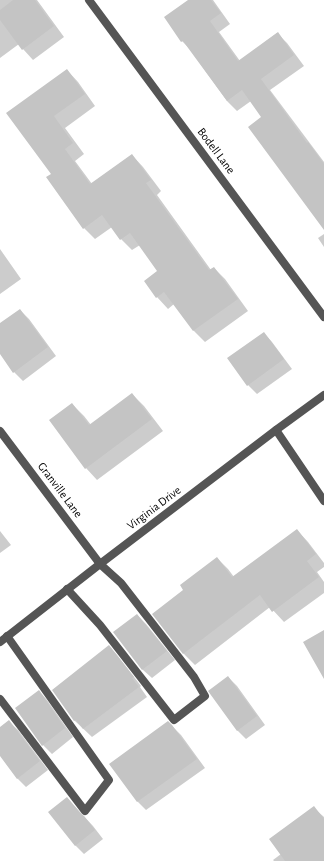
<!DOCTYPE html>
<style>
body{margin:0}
canvas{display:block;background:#fff}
</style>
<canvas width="324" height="861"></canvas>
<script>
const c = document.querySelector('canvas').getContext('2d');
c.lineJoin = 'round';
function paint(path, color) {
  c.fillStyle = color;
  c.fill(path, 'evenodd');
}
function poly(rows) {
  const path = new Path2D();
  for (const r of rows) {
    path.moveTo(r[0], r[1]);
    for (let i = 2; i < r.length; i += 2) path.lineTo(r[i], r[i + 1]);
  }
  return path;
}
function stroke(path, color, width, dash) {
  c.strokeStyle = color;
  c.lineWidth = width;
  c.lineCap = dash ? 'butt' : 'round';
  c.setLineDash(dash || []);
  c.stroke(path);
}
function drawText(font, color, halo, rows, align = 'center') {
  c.font = font + ' "Alegreya Sans",sans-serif';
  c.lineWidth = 3.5;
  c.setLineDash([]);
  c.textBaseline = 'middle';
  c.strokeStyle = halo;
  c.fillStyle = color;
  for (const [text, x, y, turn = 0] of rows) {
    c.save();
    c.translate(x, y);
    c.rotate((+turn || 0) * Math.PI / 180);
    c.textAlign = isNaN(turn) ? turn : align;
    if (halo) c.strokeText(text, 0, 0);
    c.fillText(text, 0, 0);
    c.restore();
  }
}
paint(poly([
 [0,0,37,0,64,37,33,60,23,49,19,44,0,58],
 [189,0,213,0,230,24,219,32,240,61,277,33,287,43,304,66,270,90,324,162,324,228,263,117,251,101,237,111,227,101,189,48,182,41],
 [67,70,78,82,95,106,65,128,84,154,75,161,92,184,132,155,143,167,161,191,157,195,211,270,214,268,225,279,248,311,205,342,194,331,174,304,168,309,157,297,145,281,159,271,140,245,132,250,121,239,112,227,95,239,84,228,52,174,8,113],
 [324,234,324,247,318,238],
 [0,249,21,279,0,294],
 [20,310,29,319,56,356,23,381,14,372,0,353,0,325],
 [264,333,272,342,292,369,257,394,248,385,229,359],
 [132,394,144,406,163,431,97,480,86,468,72,404,84,416,91,425],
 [297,530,308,542,324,563,324,567,317,572,324,582,324,593,284,622,270,607,195,665,184,654,153,614,185,590,217,558,228,569,234,577],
 [0,531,11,545,0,553],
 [137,615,146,624,175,660,152,678,143,670,114,632],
 [109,646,117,655,141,686,140,687,147,697,92,737,75,721,53,690],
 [228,677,237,686,265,725,246,739,237,730],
 [39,691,47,700,73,737,52,754,43,745],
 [9,722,18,730,48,770,26,787,17,778,0,755,0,729],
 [168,722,181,735,205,768,146,810,138,802,110,764],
 [67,798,93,826,103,839,84,854,75,845],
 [314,808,324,817,324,861,274,861,273,860,281,854]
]), '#0003');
paint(poly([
 [13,0,35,0,54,26,22,50,0,20,0,10],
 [188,0,211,0,221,13,210,21,238,61,278,32,294,55,261,79,307,143,308,142,324,164,324,230,248,127,261,117,242,90,227,101,183,41,181,42,164,17],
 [67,69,85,94,54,116,73,143,65,149,90,184,132,154,151,180,146,183,209,270,214,267,238,299,193,331,164,292,156,298,144,281,157,271,130,233,120,240,102,215,83,229,46,177,51,174,6,113],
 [20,309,48,347,13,373,0,354,0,323],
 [264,332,284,359,247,386,227,358],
 [132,393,152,419,85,469,49,420,72,403,89,425],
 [297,529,316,554,307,561,319,577,272,612,260,595,183,654,152,614,183,590,180,585,217,557,232,577],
 [137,614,167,651,142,670,113,632],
 [324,630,324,679,303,642],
 [109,645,134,677,132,678,139,687,83,729,76,720,74,721,52,690],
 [228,676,257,716,237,731,208,691],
 [39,690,65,728,42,746,15,708],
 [9,720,40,761,17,779,0,756,0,727],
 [168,721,172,725,197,759,137,802,109,764],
 [67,797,81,814,84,816,95,830,75,846,48,812],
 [314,806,324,819,324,861,285,861,269,839]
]), '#c4c4c4');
stroke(poly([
 [67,589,100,625,174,720,205,696,194,677,121,583,100,564],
 [0,699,85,811,109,780,7,636]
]), '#555', 8);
stroke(poly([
 [89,0,324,317],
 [276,430,324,501],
 [0,431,100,564]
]), '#555', 8);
stroke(poly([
 [0,642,100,564,276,430,324,395]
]), '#555', 8);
drawText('12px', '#000', '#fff', [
 ["Bodell Lane",216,151,53],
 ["Granville Lane",60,490,53],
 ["Virginia Drive",154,508,-37]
]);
</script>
